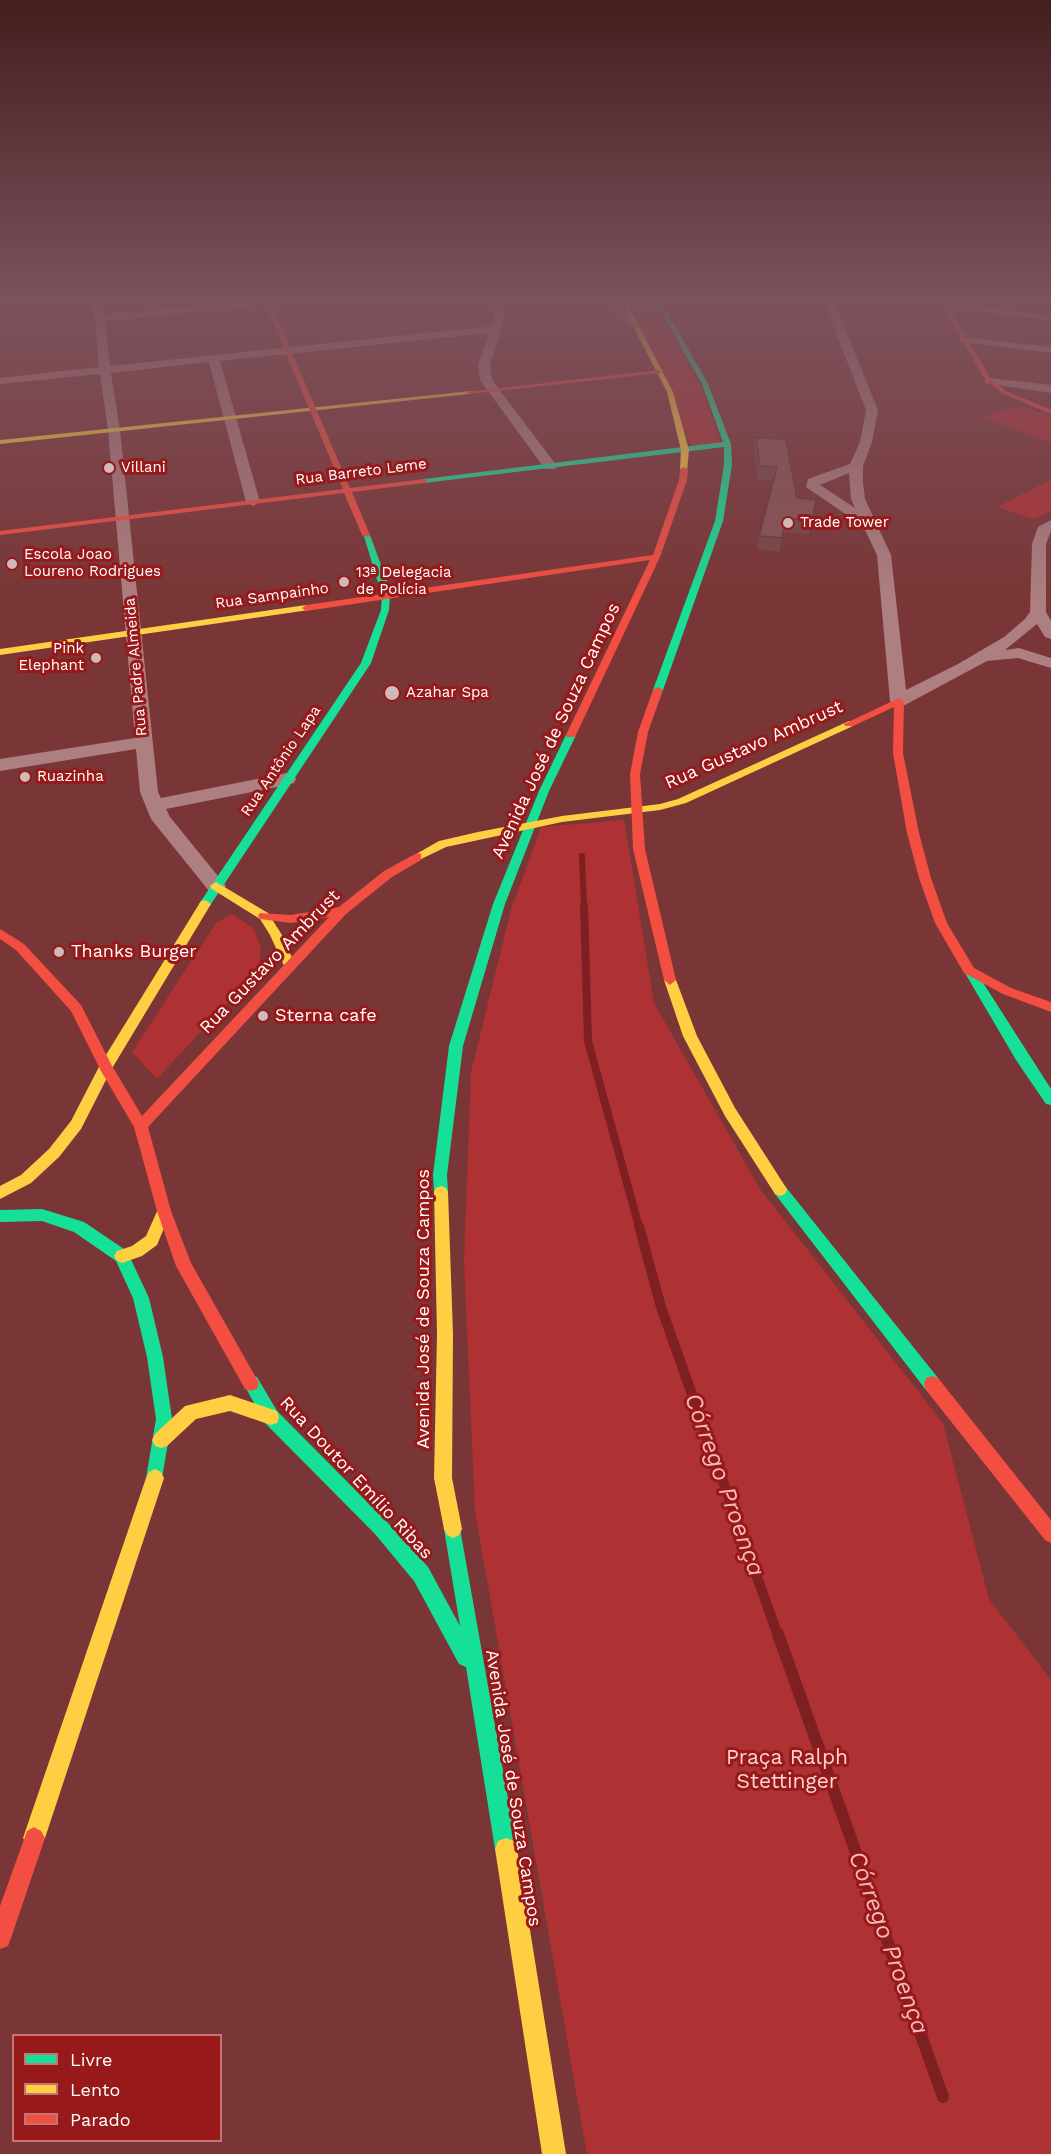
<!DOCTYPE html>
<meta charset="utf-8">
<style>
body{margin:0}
#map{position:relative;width:1051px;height:2154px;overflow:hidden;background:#7a3636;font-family:"Work Sans",sans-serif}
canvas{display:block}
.legend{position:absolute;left:12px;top:2034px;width:210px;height:108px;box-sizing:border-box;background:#97191a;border:2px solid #c17576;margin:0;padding:8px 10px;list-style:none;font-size:18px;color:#fff}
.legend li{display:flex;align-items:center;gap:12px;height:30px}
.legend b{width:30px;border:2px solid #c17576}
</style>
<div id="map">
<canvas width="1051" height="2154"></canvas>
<ul class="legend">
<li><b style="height:8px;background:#16e098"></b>Livre</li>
<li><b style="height:8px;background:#ffcf43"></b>Lento</li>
<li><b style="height:8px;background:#f24e42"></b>Parado</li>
</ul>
</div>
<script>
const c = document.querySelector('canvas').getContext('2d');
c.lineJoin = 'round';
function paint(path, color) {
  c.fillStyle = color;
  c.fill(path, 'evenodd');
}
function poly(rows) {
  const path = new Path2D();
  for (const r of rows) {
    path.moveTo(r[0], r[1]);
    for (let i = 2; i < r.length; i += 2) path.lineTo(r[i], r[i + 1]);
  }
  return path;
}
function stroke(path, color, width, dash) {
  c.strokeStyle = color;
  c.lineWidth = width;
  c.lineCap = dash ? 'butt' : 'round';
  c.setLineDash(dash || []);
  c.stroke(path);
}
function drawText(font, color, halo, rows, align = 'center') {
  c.font = font + ' "Work Sans",sans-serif';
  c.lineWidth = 6;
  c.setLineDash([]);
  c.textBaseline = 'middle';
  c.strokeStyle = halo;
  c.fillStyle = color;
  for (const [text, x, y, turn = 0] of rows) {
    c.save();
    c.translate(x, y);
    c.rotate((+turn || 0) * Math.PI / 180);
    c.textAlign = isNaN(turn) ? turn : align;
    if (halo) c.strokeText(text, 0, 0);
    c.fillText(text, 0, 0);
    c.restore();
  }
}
paint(poly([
 [626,299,653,299,701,388,721,443,691,446],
 [1019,406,1051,416,1051,443,981,417],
 [1051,480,1051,511,1034,519,997,507],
 [624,820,654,1003,760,1189,943,1423,989,1599,1051,1680,1051,2154,587,2154,475,1511,464,1261,471,1072,511,910,541,827],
 [232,914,254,929,261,949,259,969,157,1079,132,1052,216,923]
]), '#ae3133');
stroke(poly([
 [582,856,584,907]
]), '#7e2021', 6);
stroke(poly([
 [584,905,588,1041,639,1227]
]), '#7e2021', 8);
stroke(poly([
 [639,1226,661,1307,778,1636]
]), '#7e2021', 10);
stroke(poly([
 [778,1634,943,2097]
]), '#7e2021', 12);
paint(poly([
 [93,299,103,299,105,314,267,299,310,299,305,302,105,321,110,366,492,326,495,311,487,299,497,299,505,311,505,317,490,365,492,380,557,466,555,469,545,469,480,380,478,365,489,333,220,361,260,502,253,506,246,502,209,362,111,373,120,430,158,792,161,798,287,773,294,775,296,779,294,783,287,785,166,809,170,817,226,886,223,891,216,893,209,891,151,819,140,792,136,749,0,771,0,759,135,738,108,430,100,374,0,384,0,378,99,367,93,299],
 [823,299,833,299,878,410,872,442,863,466,863,482,865,499,891,555,906,690,958,664,1004,637,1025,619,1030,612,1032,544,1038,527,1051,520,1051,531,1046,544,1046,612,1051,621,1051,639,1045,637,1037,624,1005,650,1019,648,1051,658,1051,668,1018,658,987,661,905,705,899,706,893,705,890,701,877,555,863,526,806,487,808,479,850,464,860,442,866,410,823,299],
 [849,473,851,499,855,508,820,485,849,473],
 [944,302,1051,315,1051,321,940,307,939,305,944,302],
 [964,337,1051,347,1051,353,960,342,959,340,964,337],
 [989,378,1051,385,1051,393,985,383,985,379,989,378]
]), '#ad7f80');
paint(poly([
 [654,299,660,299,708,384,731,444,732,465,723,521,663,690,658,693,653,690,715,521,724,465,724,447,424,483,420,481,424,479,723,442,702,384,654,299],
 [363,533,370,535,388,584,390,596,389,610,371,663,209,907,201,907,199,904,201,901,361,663,381,610,382,596,363,533],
 [571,732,576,735,549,791,505,904,463,1046,447,1175,448,1192,446,1196,441,1198,436,1196,434,1192,433,1175,449,1046,493,904,539,791,566,735,571,732],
 [969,966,973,967,1051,1089,1051,1105,1046,1104,1016,1060,965,973,963,970,965,967,969,966],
 [780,1184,785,1186,938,1378,940,1384,938,1390,932,1392,926,1390,775,1194,773,1190,775,1186,780,1184],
 [42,1209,84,1222,127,1251,149,1298,163,1357,172,1419,161,1484,155,1487,149,1484,146,1478,156,1419,147,1357,133,1298,116,1261,74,1232,42,1221,0,1222,0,1210,42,1209],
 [251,1375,257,1377,277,1411,387,1522,428,1567,460,1626,444,1529,447,1523,453,1520,459,1523,517,1849,514,1857,506,1860,498,1857,495,1849,466,1667,459,1664,414,1581,375,1534,265,1423,243,1383,245,1377,251,1375]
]), '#16e098');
paint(poly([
 [619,299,625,299,673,392,689,450,687,471,680,469,681,450,667,392,619,299],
 [471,391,469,394,0,444,0,440,471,391],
 [306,605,310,608,309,610,0,655,0,649,306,605],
 [849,721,853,722,853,726,686,803,660,810,562,822,446,847,417,861,411,857,439,841,478,832,562,816,660,804,678,799,849,721],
 [216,882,268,913,282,935,296,967,294,970,286,970,270,935,260,919,212,889,210,886,216,882],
 [205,900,211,904,111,1070,81,1129,59,1157,31,1183,0,1199,0,1186,21,1175,49,1149,71,1121,101,1063,201,901,205,900],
 [670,975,676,980,697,1036,735,1108,785,1186,787,1190,785,1194,780,1196,775,1194,725,1116,683,1036,664,980,670,975],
 [441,1186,446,1188,448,1192,453,1334,452,1478,462,1529,459,1535,453,1538,447,1535,444,1529,434,1478,437,1334,434,1192,436,1188,441,1186],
 [164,1205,169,1207,171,1211,157,1245,142,1256,122,1263,117,1261,114,1256,117,1251,132,1246,146,1236,159,1207,164,1205],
 [230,1395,277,1411,279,1417,277,1423,271,1425,230,1411,196,1419,167,1446,161,1448,155,1446,152,1440,155,1434,185,1406,230,1395],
 [155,1469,161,1472,164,1478,45,1838,41,1845,34,1849,27,1845,23,1838,146,1478,149,1472,155,1469],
 [506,1838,514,1841,517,1849,566,2154,542,2154,495,1849,498,1841,506,1838]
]), '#ffcf43');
paint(poly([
 [263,299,269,299,350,488,424,479,428,481,424,483,352,492,370,535,369,537,362,535,344,493,0,535,0,531,343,489,263,299],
 [599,299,606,299,639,327,639,329,635,329,599,299],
 [938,299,944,299,991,379,1006,391,1051,410,1051,414,1002,393,986,381,938,299],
 [659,370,661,373,469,394,466,392,659,370],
 [684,467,688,469,687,480,660,557,575,737,567,737,566,735,650,560,306,611,302,608,306,605,653,555,679,480,680,469,684,467],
 [658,687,663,690,648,732,640,774,645,849,676,980,670,985,664,980,633,849,630,774,638,732,653,690,658,687],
 [899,698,904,701,903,753,919,833,931,878,947,923,974,968,1011,988,1051,1002,1051,1012,1003,994,964,973,935,923,919,878,907,833,893,753,894,707,853,726,845,726,844,724,899,698],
 [417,853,421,854,421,860,392,877,346,914,148,1127,171,1211,191,1263,259,1383,257,1389,251,1391,245,1389,176,1266,157,1211,134,1127,101,1071,71,1011,16,950,0,939,0,929,24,944,81,1005,111,1064,142,1116,329,917,291,923,260,919,258,916,260,913,291,915,339,907,384,871,417,853],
 [932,1376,938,1378,1051,1520,1051,1543,1045,1540,926,1390,924,1384,926,1378,932,1376],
 [34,1827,41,1831,45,1838,11,1938,8,1946,0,1949,0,1906,27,1831,34,1827]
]), '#f24e42');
paint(poly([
 [756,438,784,439,797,498,816,500,809,534,784,532,779,552,757,549,759,536,774,480,758,480,754,451]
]), '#764747');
const building = poly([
 [785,436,797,498,816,500,812,521,786,518,782,538,759,536,777,467,760,466,756,438,784,439,785,436]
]);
paint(building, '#895353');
stroke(building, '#603a3a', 1.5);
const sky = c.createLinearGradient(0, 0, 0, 601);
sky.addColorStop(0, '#431e1e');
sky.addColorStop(0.5, '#7c525d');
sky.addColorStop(1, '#7c525d00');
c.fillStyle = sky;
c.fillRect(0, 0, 1051, 601);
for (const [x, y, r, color] of [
 [109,468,6,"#d0b9b9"],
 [788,523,6,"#d0b9b9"],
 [12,564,6,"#d0b9b9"],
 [344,582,6,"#d0b9b9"],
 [96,658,6,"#d0b9b9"],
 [392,693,8,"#d0b9b9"],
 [25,777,6,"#d0b9b9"],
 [59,952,6,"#d0b9b9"],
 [263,1016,6,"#d0b9b9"]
]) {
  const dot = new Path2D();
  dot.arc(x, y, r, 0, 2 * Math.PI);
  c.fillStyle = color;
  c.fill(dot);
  stroke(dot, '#97191a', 2);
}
drawText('15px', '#fff', '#97191a', [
 ["Villani",121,468],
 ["Trade Tower",800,523],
 ["Escola Joao",24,555],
 ["Loureno Rodrigues",24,572],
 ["13ª Delegacia",356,573],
 ["de Polícia",356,590],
 ["Pink",84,649,"right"],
 ["Elephant",84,666,"right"],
 ["Azahar Spa",406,693],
 ["Ruazinha",37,777]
], 'left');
drawText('15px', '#fff', '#97191a', [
 ["Rua Barreto Leme",361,472,-7],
 ["Rua Sampainho",272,596,-8],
 ["Rua Padre Almeida",136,667,-95],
 ["Rua Antônio Lapa",281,761,-56]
]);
drawText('18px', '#fff', '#97191a', [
 ["Avenida José de Souza Campos",556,731,-65],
 ["Rua Gustavo Ambrust",754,745,-24],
 ["Rua Gustavo Ambrust",270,962,-46],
 ["Avenida José de Souza Campos",424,1309,-90],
 ["Rua Doutor Emílio Ribas",356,1478,47],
 ["Avenida José de Souza Campos",513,1788,81]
]);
drawText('18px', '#fff', '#97191a', [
 ["Thanks Burger",71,952],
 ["Sterna cafe",275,1016]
], 'left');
drawText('21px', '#fbd3d4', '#97191a', [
 ["Praça Ralph",787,1758],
 ["Stettinger",787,1782]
]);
drawText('italic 24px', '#f7b9bb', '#97191a', [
 ["Córrego Proença",724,1485,70],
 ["Córrego Proença",888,1943,70]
]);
</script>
